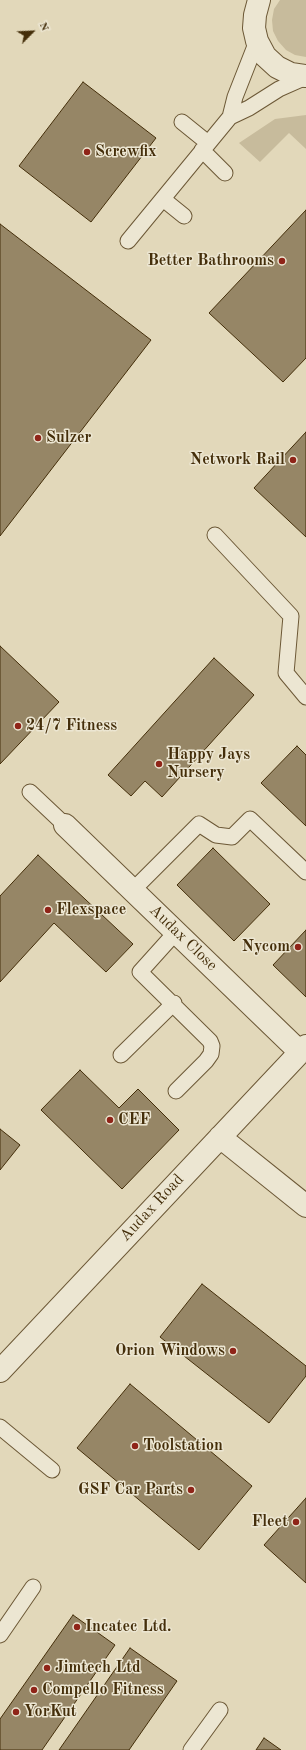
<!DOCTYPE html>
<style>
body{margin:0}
#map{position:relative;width:306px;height:1750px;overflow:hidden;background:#e2d8ba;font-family:"Old Standard TT",serif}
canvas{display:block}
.north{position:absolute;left:12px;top:12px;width:40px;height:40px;-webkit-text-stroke:3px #ece6d2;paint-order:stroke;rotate:66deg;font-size:11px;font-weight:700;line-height:16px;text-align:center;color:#442e0a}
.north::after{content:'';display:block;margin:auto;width:14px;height:18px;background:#442e0a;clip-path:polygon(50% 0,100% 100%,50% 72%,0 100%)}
</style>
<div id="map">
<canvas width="306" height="1750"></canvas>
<div class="north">N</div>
</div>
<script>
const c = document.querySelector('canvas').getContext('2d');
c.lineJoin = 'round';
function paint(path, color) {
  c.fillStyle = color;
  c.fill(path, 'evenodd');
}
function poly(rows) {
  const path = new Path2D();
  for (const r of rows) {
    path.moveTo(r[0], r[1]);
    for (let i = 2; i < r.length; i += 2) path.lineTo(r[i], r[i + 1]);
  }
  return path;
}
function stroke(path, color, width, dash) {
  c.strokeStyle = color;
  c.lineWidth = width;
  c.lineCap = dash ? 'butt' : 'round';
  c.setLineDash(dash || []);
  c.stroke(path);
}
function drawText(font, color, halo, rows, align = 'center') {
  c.font = font + ' "Old Standard TT",serif';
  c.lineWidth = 3;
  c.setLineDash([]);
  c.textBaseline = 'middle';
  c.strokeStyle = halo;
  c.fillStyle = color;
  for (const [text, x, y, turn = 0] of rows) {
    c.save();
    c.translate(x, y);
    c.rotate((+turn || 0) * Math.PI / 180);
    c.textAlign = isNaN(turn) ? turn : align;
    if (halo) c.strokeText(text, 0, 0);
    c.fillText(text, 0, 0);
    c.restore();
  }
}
paint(poly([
 [280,0,306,0,306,57,295,55,286,50,278,41,273,31,272,20,274,9],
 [306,115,306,149,289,133,260,162,239,143,275,119]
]), '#c7bb9c');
const building = poly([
 [83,82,156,138,91,222,19,166,83,82],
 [306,210,306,358,283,382,209,313,306,210],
 [0,224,151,340,0,536,0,224],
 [306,432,306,537,254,488,306,432],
 [0,646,59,702,0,764,0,646],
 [214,658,254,695,162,797,145,781,131,796,108,775,214,658],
 [297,746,306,755,306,826,261,783,297,746],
 [213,848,270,904,234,941,177,885,213,848],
 [38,855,133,944,106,972,54,923,0,982,0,896,38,855],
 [306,930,306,997,273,965,306,930],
 [80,1070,119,1108,138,1089,179,1130,122,1189,41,1110,80,1070],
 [0,1129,20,1145,0,1170,0,1129],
 [202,1284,306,1366,306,1376,269,1423,160,1337,202,1284],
 [130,1384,252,1486,199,1550,77,1448,130,1384],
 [306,1498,306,1583,264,1545,306,1498],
 [73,1615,115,1645,42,1750,0,1750,0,1719,73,1615],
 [130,1648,177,1681,129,1750,59,1750,130,1648],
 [264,1738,281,1750,256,1750,264,1738]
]);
paint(building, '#968666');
stroke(building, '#442e0a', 1);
const service = poly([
 [230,117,235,97,257,41],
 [182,122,208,143],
 [202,150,225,173],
 [163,199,184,216],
 [128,241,230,117,249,108,279,89,306,77],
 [215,535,291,616,286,673,306,697],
 [30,792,65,825],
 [133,890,199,824,216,835,232,837,250,819,306,872],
 [121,1055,174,1003],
 [176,1091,206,1061,211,1054,212,1046,210,1041,140,972,176,932],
 [0,1427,52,1470],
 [0,1635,33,1587],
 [191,1750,220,1710]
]);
const minor = poly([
 [259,0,255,15,254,28,257,41,265,56,277,67,291,74,306,76],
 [65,825,300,1052],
 [220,1137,306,1206],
 [0,1371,306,1046]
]);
stroke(service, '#6c5836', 17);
stroke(minor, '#6c5836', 24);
stroke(service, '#ece6d2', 15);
stroke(minor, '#ece6d2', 22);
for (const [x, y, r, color] of [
 [87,152,4,"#8f2418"],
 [282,261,4,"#8f2418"],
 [38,438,4,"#8f2418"],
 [293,460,4,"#8f2418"],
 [18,726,4,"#8f2418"],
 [159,764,4,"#8f2418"],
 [48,910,4,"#8f2418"],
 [298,947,4,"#8f2418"],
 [110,1120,4,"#8f2418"],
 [233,1351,4,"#8f2418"],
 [135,1446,4,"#8f2418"],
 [191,1490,4,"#8f2418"],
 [296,1522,4,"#8f2418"],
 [77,1627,4,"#8f2418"],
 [47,1668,4,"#8f2418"],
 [34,1690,4,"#8f2418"],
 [16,1712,4,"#8f2418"]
]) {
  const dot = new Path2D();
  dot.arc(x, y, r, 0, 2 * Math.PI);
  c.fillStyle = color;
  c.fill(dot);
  stroke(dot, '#ece6d2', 1.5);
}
drawText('bold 16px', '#442e0a', '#ece6d2', [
 ["Screwfix",95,152],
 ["Better Bathrooms",274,261,"right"],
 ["Sulzer",46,438],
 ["Network Rail",285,460,"right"],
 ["24/7 Fitness",26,726],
 ["Happy Jays",167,755],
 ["Nursery",167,773],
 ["Flexspace",56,910],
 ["Nycom",290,947,"right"],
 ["CEF",118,1120],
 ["Orion Windows",225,1351,"right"],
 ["Toolstation",143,1446],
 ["GSF Car Parts",183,1490,"right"],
 ["Fleet",288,1522,"right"],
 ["Incatec Ltd.",85,1627],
 ["Jimtech Ltd",55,1668],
 ["Compello Fitness",42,1690],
 ["YorKut",24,1712]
], 'left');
drawText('16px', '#442e0a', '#ece6d2', [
 ["Audax Close",183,938,44],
 ["Audax Road",152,1208,-47]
]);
</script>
